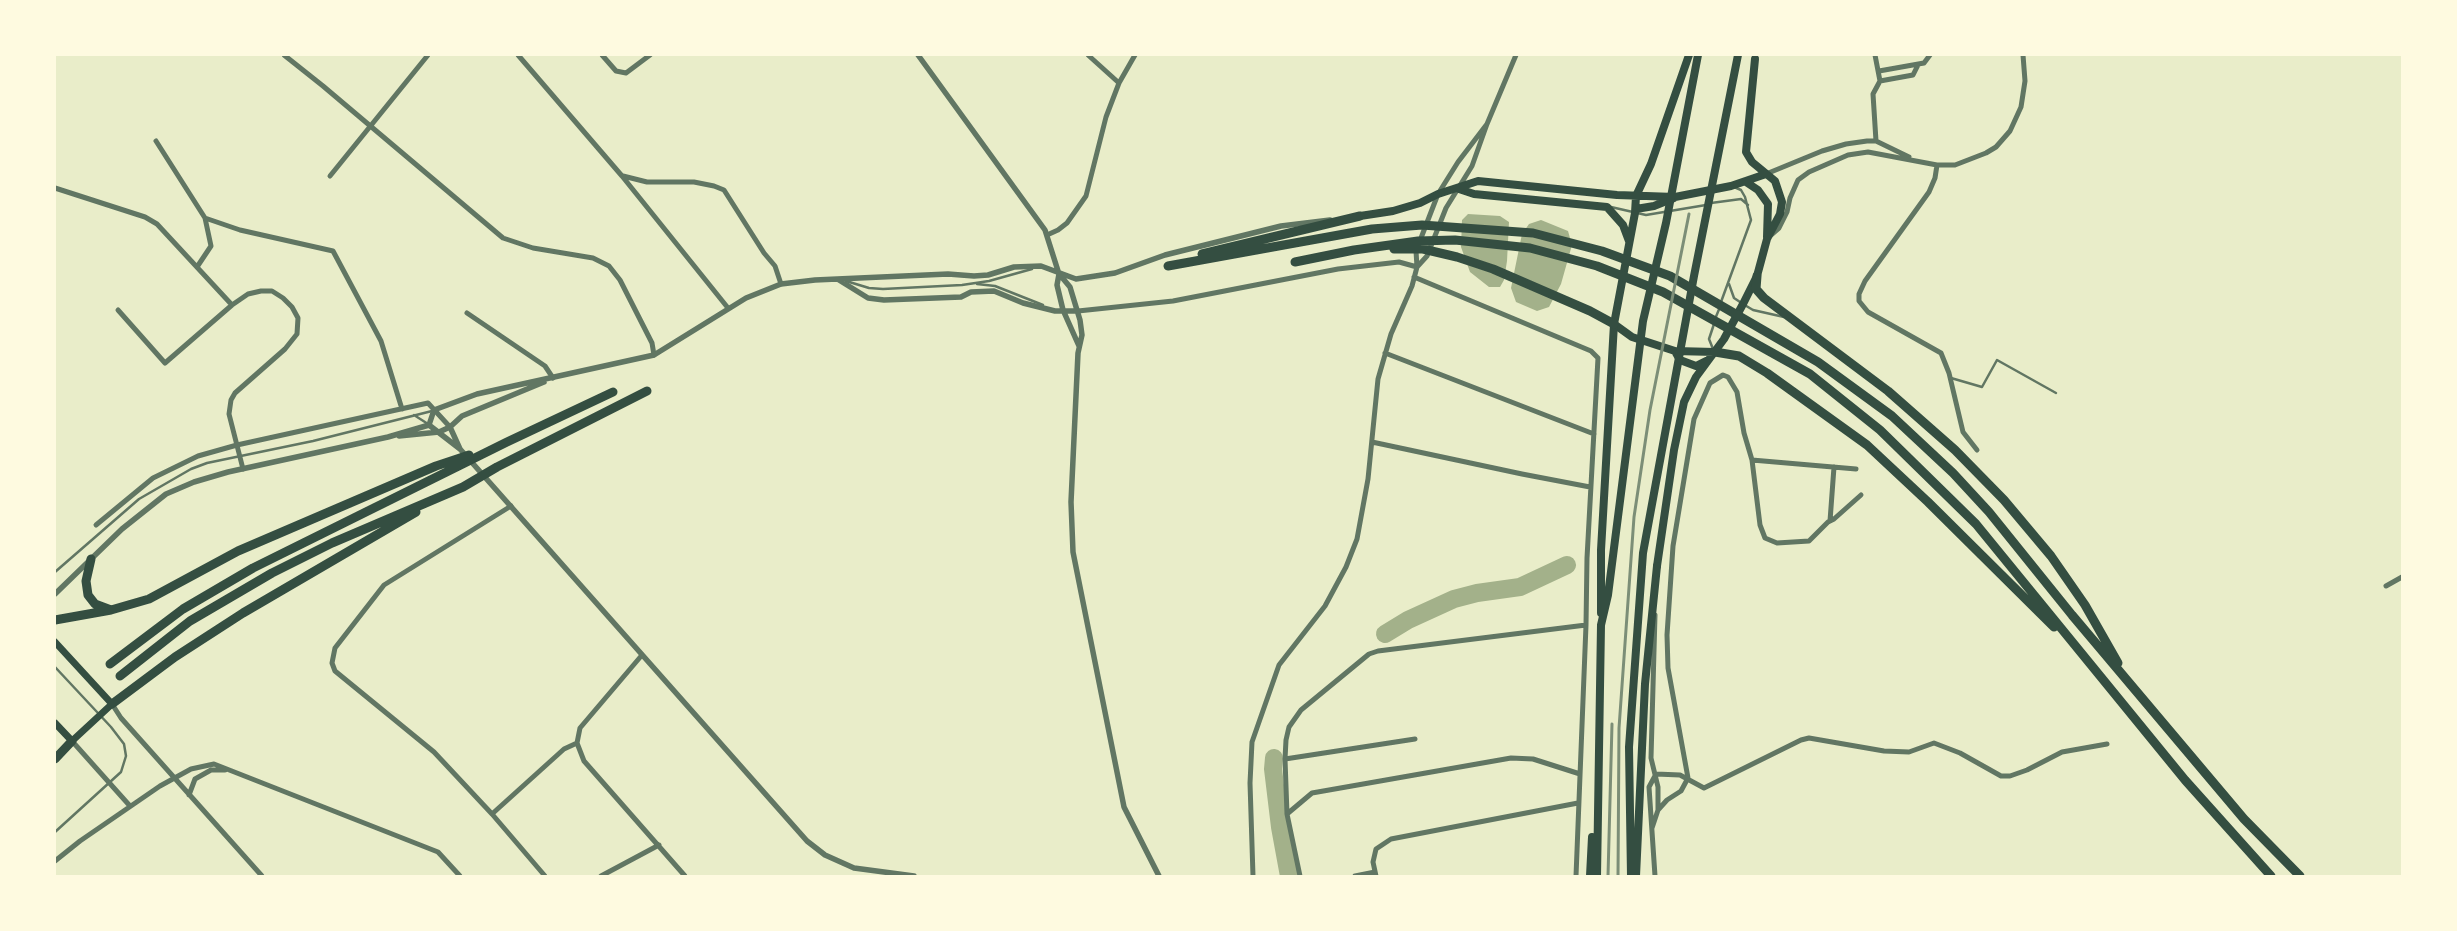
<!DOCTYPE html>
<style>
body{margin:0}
#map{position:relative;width:2457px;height:931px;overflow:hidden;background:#e9edc9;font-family:Signika,sans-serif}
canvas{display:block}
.frame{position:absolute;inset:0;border:56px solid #fefae0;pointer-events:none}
</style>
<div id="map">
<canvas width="2457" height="931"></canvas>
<div class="frame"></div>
</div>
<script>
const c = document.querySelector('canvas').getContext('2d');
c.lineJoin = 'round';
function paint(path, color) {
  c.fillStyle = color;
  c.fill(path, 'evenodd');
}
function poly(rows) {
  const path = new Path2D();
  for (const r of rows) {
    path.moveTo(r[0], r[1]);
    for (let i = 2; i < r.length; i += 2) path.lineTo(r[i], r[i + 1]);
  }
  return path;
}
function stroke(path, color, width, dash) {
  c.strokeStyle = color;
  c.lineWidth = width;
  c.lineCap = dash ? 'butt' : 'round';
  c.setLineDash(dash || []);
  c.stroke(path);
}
paint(poly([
 [1468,214,1500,216,1509,222,1507,261,1504,280,1500,287,1489,287,1470,272,1461,247,1462,220],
 [1541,220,1568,231,1572,245,1561,284,1549,307,1537,311,1516,302,1511,288,1522,234,1529,224]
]), '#a3b18a');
stroke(poly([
 [1385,634,1408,620,1454,599,1477,593,1520,587,1567,565],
 [1274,758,1273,769,1280,827,1289,876]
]), '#a3b18a', 18);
stroke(poly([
 [1711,203,1741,199,1748,205],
 [1611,207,1646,215,1706,205],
 [846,281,869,288,883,289,962,285,989,281,1032,269],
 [977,284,995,286,1043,305],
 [1729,284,1734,298,1743,304,1753,310,1784,317],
 [1721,302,1751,220,1745,197,1741,190,1734,187],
 [1715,319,1720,307],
 [1713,349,1709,339,1714,324],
 [1951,378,1982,387,1997,360,2056,393],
 [414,415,428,424],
 [55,572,139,499,191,469,207,463,313,441,432,411],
 [55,667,111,727,124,744,126,756,121,772,55,832]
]), '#617663', 2.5);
stroke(poly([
 [284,55,323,86,503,238,533,248,593,258,609,266,620,280,652,343,654,355],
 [518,55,622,176,728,308],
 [602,55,616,71,626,73,650,55],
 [1088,55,1119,83],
 [1875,55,1880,81,1873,94,1876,141],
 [1879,71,1924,63,1930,55],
 [1880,81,1913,75,1918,65],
 [156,141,205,218,240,230,333,251,381,341,402,409],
 [1937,165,1935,178,1929,192,1865,281,1859,294,1859,301,1868,312,1941,353,1949,373,1963,432,1977,450],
 [1766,174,1822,151,1846,144,1867,141,1876,141,1909,157],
 [330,176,428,55],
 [623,176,647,182,694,182,714,186,724,190,764,253,775,266,781,284],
 [55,188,145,217,157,224,232,305,248,294,261,291,272,291,283,298,292,307,298,318,297,334,285,349,235,393,231,400,229,414,243,469],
 [1047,235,1058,230,1067,223,1086,196,1106,117,1119,83,1135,55],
 [1771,235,1779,228,1787,212,1790,198,1798,180,1809,172,1848,155,1868,152,1937,165,1955,165,1986,153,1996,147,2010,131,2021,107,2025,81,2023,55],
 [197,267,211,246,205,218],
 [1417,267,1427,256,1446,208,1472,166,1487,124,1516,55],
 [1414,277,1591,351,1598,358,1587,558,1586,625,1576,876],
 [118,310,165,363,232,305],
 [1078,311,1173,301,1338,269,1399,262,1417,267],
 [467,313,545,366,553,378],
 [1385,353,1594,434],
 [1372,442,1522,474,1590,487],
 [1752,460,1856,469],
 [511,506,384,585,335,648,332,663,335,671,434,752,492,814,545,876],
 [1830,521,1834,467],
 [96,525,153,478,198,456,237,445,428,403,450,427],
 [2386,586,2402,577],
 [642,655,580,728,577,743,584,761,685,876],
 [112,704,121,718,262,876],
 [72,741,130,806],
 [1285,759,1415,739],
 [189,795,195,779,211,770,225,770],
 [1658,810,1667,800,1681,791,1688,778,1668,668,1667,635,1673,546,1694,419,1710,383,1723,375,1728,377,1737,392,1744,433,1752,460,1760,525,1765,538,1777,543,1809,541,1828,522,1834,519,1861,495],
 [492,814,564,749,577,743],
 [1287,814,1312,793,1511,758,1533,759,1580,774],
 [1652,828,1658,810,1658,787,1651,758,1655,615],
 [55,861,80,841,160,786,191,769,214,764,438,852,460,876],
 [601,876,659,845],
 [1253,876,1250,783,1252,742,1279,665,1325,606,1346,567,1357,539,1368,479,1378,379,1391,334,1412,286,1417,267,1416,251,1438,194,1458,162,1487,124],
 [1300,876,1287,814,1285,759,1286,740,1289,727,1301,710,1369,654,1378,651,1586,625],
 [1355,876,1375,872],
 [1376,876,1373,862,1376,849,1391,839,1578,803],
 [1655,876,1649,787,1656,774,1680,775,1704,788,1801,740,1809,738,1884,751,1909,752,1934,743,1960,753,2001,776,2010,776,2027,770,2062,752,2107,744]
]), '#617663', 5);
stroke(poly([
 [918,55,1045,230,1059,274,1057,285,1063,310,1079,346],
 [1060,275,1070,287,1080,320,1082,335,1078,353,1071,502,1073,552,1124,807,1159,876],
 [839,280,868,298,884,300,961,297,971,292,994,291,1023,303,1055,311,1078,311],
 [429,425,434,410,477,394,654,355,746,298,781,284,815,280,948,274,974,276,988,275,1014,267,1041,266,1076,279,1115,273,1165,255,1281,226,1330,220],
 [450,427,460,449],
 [399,436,439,432,450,427,462,416,544,382],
 [55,594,122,529,166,494,194,482,228,472,388,437,429,425,460,449,807,841,825,855,854,868,914,876]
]), '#617663', 5.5);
stroke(poly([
 [55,642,112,704,72,741,55,723]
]), '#344e41', 7);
stroke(poly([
 [1689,55,1651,164,1636,196,1635,213,1614,324,1632,337,1675,351,1715,352],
 [1746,182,1758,190,1768,204,1767,237],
 [1459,189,1474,194,1607,207,1623,225,1629,241],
 [1636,209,1654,206,1674,198],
 [1360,216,1393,211,1420,203,1438,194,1478,181,1617,195,1675,197,1731,186,1766,174],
 [1676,353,1680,360,1696,366,1706,361],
 [1657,566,1674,450,1684,402,1696,377,1724,339,1743,304,1757,276,1767,239,1780,214,1782,202,1775,181,1752,162,1746,152,1755,59]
]), '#344e41', 8);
stroke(poly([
 [1601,613,1601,550,1614,324],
 [1590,876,1592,837],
 [1597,876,1601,625,1608,595,1643,321,1666,223,1698,55],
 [1631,876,1629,747,1643,553,1694,276,1738,55],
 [1636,876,1645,684,1657,566]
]), '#344e41', 8);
stroke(poly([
 [1394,249,1423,249,1457,257,1493,269,1590,311,1614,324],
 [1202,254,1360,216],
 [1295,262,1354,250,1418,241,1455,240,1530,248,1597,266,1663,292,1810,374,1880,430,1976,524,2185,780,2271,876],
 [1168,266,1372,229,1422,225,1533,233,1602,251,1670,276,1818,362,1892,416,1953,473,1989,512,2072,615,2244,819,2300,876],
 [1757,276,1756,289,1764,298,1888,391,1955,450,2004,500,2051,556,2085,605,2118,663],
 [1715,352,1739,356,1767,373,1867,445,1928,502,2054,627],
 [91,559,86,581,88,595,95,604,111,610],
 [55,620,111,610,149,599,238,551,436,466,469,455],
 [110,664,183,609,253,568,507,442,613,392],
 [120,676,190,621,272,573,332,543,463,487,497,467,647,391],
 [112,704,175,657,243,613,416,512],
 [55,759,72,741]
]), '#344e41', 9);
stroke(poly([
 [1608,876,1612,724],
 [1618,876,1619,728,1634,517,1650,410,1689,214]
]), '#7c8e77', 3);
</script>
